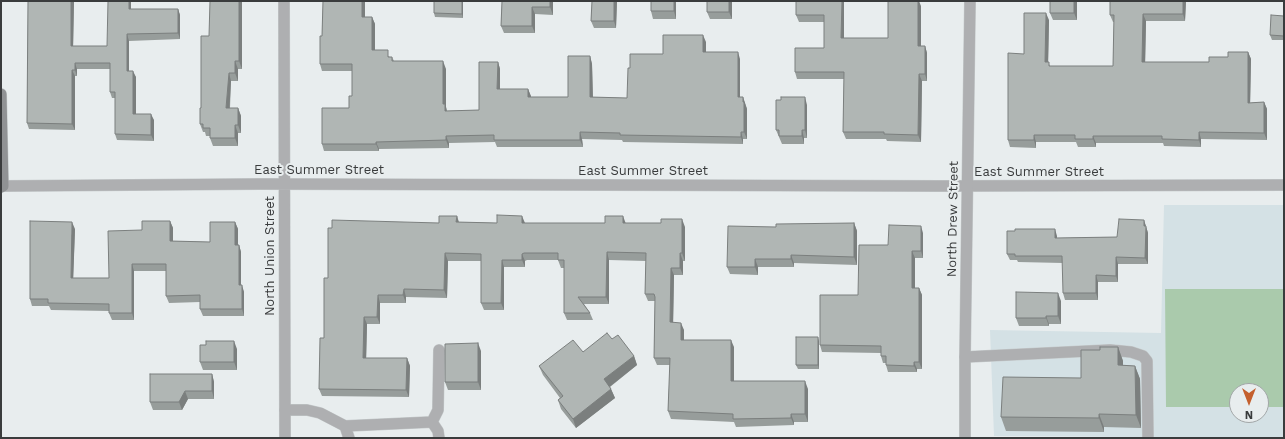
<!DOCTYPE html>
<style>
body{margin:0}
#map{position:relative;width:1285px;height:439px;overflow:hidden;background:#e8edee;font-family:"Work Sans",sans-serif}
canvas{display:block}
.frame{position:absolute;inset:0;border:2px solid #3a3c3d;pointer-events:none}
.north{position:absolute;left:1229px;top:383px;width:40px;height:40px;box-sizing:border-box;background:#e8edee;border:1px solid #a2a6a7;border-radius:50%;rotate:180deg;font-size:11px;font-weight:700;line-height:16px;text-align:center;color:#3a3c3d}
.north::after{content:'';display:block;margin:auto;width:14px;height:18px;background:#c45f2d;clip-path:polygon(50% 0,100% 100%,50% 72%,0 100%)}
</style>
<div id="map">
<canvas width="1285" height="439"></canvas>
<div class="frame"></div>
<div class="north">N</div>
</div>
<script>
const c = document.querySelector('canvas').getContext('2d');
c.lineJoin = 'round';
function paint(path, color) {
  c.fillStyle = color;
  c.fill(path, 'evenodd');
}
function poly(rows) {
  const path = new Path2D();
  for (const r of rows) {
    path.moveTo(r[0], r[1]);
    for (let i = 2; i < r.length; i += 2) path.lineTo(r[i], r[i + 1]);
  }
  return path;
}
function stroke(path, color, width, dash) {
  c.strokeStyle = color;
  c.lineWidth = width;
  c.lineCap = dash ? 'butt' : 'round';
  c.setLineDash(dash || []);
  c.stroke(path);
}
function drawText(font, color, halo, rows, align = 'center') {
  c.font = font + ' "Work Sans",sans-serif';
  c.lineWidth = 4;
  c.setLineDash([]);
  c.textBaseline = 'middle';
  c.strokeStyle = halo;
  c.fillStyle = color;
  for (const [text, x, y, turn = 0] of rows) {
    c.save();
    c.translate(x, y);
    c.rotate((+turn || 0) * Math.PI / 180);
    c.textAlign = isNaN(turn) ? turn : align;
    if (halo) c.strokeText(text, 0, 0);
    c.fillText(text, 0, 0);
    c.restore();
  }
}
paint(poly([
 [1164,205,1284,205,1284,438,994,436,990,330,1161,333],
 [1237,391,1261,391,1261,415,1237,415]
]), '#d4e1e5');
paint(poly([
 [1165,289,1284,289,1284,407,1261,407,1261,391,1237,391,1237,407,1166,407]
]), '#aacaac');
const service = poly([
 [965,357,1110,350,1131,352,1143,356,1147,361,1148,438],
 [285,410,307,410,320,413,345,426,349,438],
 [432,422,438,410,439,350],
 [432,422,438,431,439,438],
 [345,426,432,422]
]);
const minor = poly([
 [284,1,285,438],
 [3,186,260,184,942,186,1284,185]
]);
const tertiary = poly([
 [965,438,965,357,970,1]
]);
const secondary = poly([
 [1,94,3,186,1,187]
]);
stroke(service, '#c5cacb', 12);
stroke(minor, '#c5cacb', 12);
stroke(tertiary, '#c5cacb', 12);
stroke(secondary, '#c5cacb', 12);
stroke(service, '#aeafb1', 11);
stroke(minor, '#aeafb1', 11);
stroke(tertiary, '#aeafb1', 11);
stroke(secondary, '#909294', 11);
paint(poly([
 [28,1,74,1,73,46,107,46,131,1,131,9,178,9,180,15,180,39,129,41,129,71,136,77,136,114,154,120,154,141,117,140,115,134,115,98,112,98,110,92,110,69,77,69,77,76,75,76,75,130,29,129,27,123],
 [242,1,242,69,238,69,238,81,231,81,230,108,238,108,241,116,241,133,238,133,238,146,213,146,210,138,210,136,206,136,205,132,203,132,200,124,209,36],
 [323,1,365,1,365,17,372,17,375,24,375,50,390,57,392,57,394,61,446,69,446,107,447,111,479,110,498,62,500,69,500,89,528,89,531,97,568,97,590,56,592,64,593,97,627,98,630,68,663,54,706,42,706,52,740,59,740,97,743,97,747,109,747,139,743,139,743,144,623,142,622,140,582,139,583,147,497,147,495,142,449,143,449,148,379,149,379,151,324,151,322,144,349,108,352,96,352,71,322,71,320,64,322,36],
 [463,1,463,18,435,17,434,13],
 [502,1,553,1,553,15,535,14,535,33,504,33,501,26],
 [592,1,617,1,616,28,594,28,591,21],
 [676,1,676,19,653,19,651,11],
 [732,1,732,19,710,19,707,12],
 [844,1,844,38,888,38,921,6,921,46,925,46,927,53,927,81,922,81,921,142,887,141,886,139,846,139,843,132,844,79,797,79,795,72,824,48,824,22,799,22,796,15],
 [1077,1,1077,20,1053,20,1050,13],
 [1110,1,1186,1,1185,21,1146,21,1145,62,1209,62,1248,52,1251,59,1250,103,1264,102,1267,109,1267,140,1201,139,1201,147,1164,146,1163,143,1096,143,1096,147,1078,147,1076,142,1036,142,1036,148,1010,147,1008,140,1024,54,1049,20,1048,62,1050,66,1113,66,1114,22,1113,22,1110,15],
 [1284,16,1284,40,1272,40,1270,35],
 [807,105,807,138,804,138,804,144,782,144,776,130],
 [457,216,459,222,497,223,626,223,685,227,685,261,683,261,683,275,674,275,673,322,684,330,684,340,734,347,734,381,808,389,808,422,794,422,794,425,736,427,734,422,671,419,668,411,670,365,657,365,654,358,655,301,648,301,645,294,646,261,609,260,609,304,584,304,590,313,593,320,567,320,564,313,564,268,561,268,558,260,527,260,525,261,525,267,504,267,504,310,484,310,481,303,481,261,448,261,447,298,406,297,406,303,380,303,380,324,367,324,366,358,407,358,410,366,409,397,322,396,319,389,324,338,328,278],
 [1144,220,1148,233,1148,264,1118,264,1118,282,1098,282,1098,300,1065,300,1063,293,1063,263,1018,262,1017,260,1010,260,1007,254,1057,236,1057,238,1117,237],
 [170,221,173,228,173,241,210,242,235,222,238,229,238,245,239,245,241,252,241,285,244,292,244,316,203,316,200,309,200,302,169,303,166,296,166,271,134,271,134,320,112,320,109,313,109,311,51,310,49,306,32,306,30,299,75,229,73,278,109,278,142,230],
 [854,223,857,231,857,265,794,263,794,267,758,267,758,275,730,274,727,267,776,227],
 [923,233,923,258,915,258,915,288,919,288,922,295,922,369,917,369,917,372,888,372,886,365,886,363,883,363,881,356,881,353,822,352,820,345,858,295,888,245],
 [1061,301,1061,324,1049,324,1049,326,1019,326,1016,318],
 [612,339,634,356,637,365,610,387,611,389,615,398,576,428,561,409,558,400,560,398,543,375,539,366,583,352],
 [819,341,819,369,798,369,796,365],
 [1118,347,1123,361,1123,365,1135,366,1140,379,1141,428,1104,427,1104,432,1006,431,1001,417,1081,378,1100,350],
 [237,349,237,370,203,370,200,362],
 [481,351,481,390,448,390,445,382],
 [212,374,214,382,214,399,188,399,182,410,153,410,150,402]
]), '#979d9b');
paint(poly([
 [71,1,74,1,73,52,71,46],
 [129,1,131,1,131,15,129,9],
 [239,1,242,1,242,69,239,61],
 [362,1,365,1,365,24,362,17],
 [462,1,463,1,463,18,462,14],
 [550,1,553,1,553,15,550,7],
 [614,1,617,1,616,28,614,21],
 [674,1,676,1,676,19,674,11],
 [729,1,732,1,732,19,729,12],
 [842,1,844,1,844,45,841,38],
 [917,1,919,1,921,6,921,53,918,46],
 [1074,1,1077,1,1077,20,1074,13],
 [1183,1,1186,1,1185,21,1183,14],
 [532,7,535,14,535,33,532,26],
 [178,9,180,15,180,39,178,33],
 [1046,13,1049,20,1048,69,1045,62],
 [1143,14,1146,21,1145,69,1142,62],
 [372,17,375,24,375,57,372,50],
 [127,34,129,41,129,77,127,71],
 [703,35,706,42,706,59,703,52],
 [925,46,927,53,927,81,925,74],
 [738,52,740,59,740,104,738,97],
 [1248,52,1251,59,1250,110,1248,103],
 [590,56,592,64,593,104,590,97],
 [235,61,238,69,238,81,235,73],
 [443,61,446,69,446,107,447,112,447,118,443,104],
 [498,62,500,69,500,96,497,89],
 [75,63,77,69,77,76,75,70],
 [72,70,75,76,75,130,72,124],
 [133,71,136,77,136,120,133,114],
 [229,73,231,81,229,116,226,108],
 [919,74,922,81,921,142,918,135],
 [528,89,531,96,531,105,528,97],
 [743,97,747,109,747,139,744,132],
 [805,97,807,105,807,138,805,130],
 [1264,102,1267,109,1267,140,1264,133],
 [238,108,241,116,241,133,238,125],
 [151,114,154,120,154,141,151,135],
 [235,125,238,133,238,146,235,138],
 [802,130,804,138,804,144,802,136],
 [580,132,582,139,583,147,580,140],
 [741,132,743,139,743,144,741,137],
 [1199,132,1201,139,1201,147,1199,140],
 [1034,135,1036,142,1036,148,1034,140],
 [446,136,449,143,449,148,446,140],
 [1093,136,1096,143,1096,147,1093,139],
 [376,142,379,149,379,151,376,144],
 [457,216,459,224,456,222],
 [522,216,525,223,522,223],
 [623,216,626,224,623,223],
 [682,219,685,227,685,261,682,253],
 [1144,220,1148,233,1148,264,1145,258],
 [170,221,173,228,173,248,170,241],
 [72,222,75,229,73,285,71,278],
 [235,222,238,229,238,252,235,245],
 [854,223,857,231,857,265,854,257],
 [921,226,923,233,923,258,921,251],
 [1055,229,1057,236,1057,245,1055,238],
 [239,245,241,252,241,292,239,285],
 [912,251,915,258,915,295,912,288],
 [607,252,609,260,609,304,606,297],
 [445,253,448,261,447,298,444,290],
 [680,253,683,261,683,275,680,268],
 [522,254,525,261,525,267,522,260],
 [791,255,794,263,794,267,791,259],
 [1116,257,1118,264,1118,282,1116,276],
 [755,259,758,267,758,275,755,267],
 [502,260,504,267,504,310,501,303],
 [132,264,134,271,134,320,132,313],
 [671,268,674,275,673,330,670,322],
 [1096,275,1098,282,1098,300,1096,293],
 [242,285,244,292,244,316,242,309],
 [919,288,922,295,922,369,919,362],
 [404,289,406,297,406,303,403,295],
 [1058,293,1061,301,1061,324,1058,316],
 [378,295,380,303,380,324,377,317],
 [1046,316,1049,324,1049,326,1046,318],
 [364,317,367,324,366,365,363,358],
 [681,323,684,330,684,347,681,340],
 [818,337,819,341,819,369,818,365],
 [731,340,734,347,734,388,731,381],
 [234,341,237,349,237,370,234,362],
 [478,343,481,351,481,390,478,382],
 [1118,347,1123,361,1123,379,1118,365],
 [634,356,637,365,608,388,604,379],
 [407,358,410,366,409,397,406,390],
 [914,362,917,369,917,372,914,366],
 [1135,366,1140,379,1141,428,1136,415],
 [212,374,214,382,214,399,212,391],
 [805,381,808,389,808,422,805,414],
 [611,389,615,398,576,428,573,419],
 [185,391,188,399,182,410,179,402],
 [791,414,794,422,794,425,791,418],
 [1099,414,1104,427,1104,432,1099,418]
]), '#7b7f7e');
const building = poly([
 [28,1,71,1,71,46,107,46,108,1,129,1,129,9,178,9,178,33,127,34,127,71,133,71,133,114,151,114,151,135,115,134,115,92,110,92,110,63,75,63,75,70,72,70,72,124,27,123,28,1],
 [210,1,239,1,239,61,235,61,235,73,229,73,226,108,238,108,238,125,235,125,235,138,210,138,210,128,203,128,203,124,200,124,200,108,201,108,201,36,209,36,210,1],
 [323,1,362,1,362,17,372,17,372,50,388,50,388,57,392,57,392,61,443,61,443,104,445,104,445,111,479,110,479,62,498,62,497,89,528,89,528,97,568,97,568,56,590,56,590,97,627,98,628,68,630,68,630,54,663,54,663,35,703,35,703,52,738,52,738,97,743,97,743,102,744,102,744,132,741,132,741,137,620,135,620,133,580,132,580,140,494,140,494,135,446,136,446,140,376,142,376,144,322,144,322,108,349,108,349,96,352,96,352,64,320,64,320,36,322,36,323,1],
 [434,1,462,1,462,14,434,13,434,1],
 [502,1,550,1,550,7,532,7,532,26,501,26,502,1],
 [592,1,614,1,614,21,591,21,592,1],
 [651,1,674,1,674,11,651,11,651,1],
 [707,1,729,1,729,12,707,12,707,1],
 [796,1,842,1,841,38,888,38,888,1,918,1,918,46,925,46,925,74,919,74,918,135,884,134,884,132,843,132,844,72,795,72,795,48,824,48,824,15,796,15,796,1],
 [1050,1,1074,1,1074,13,1050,13,1050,1],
 [1110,1,1183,1,1183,14,1143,14,1142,62,1209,62,1209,57,1228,57,1228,52,1248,52,1248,103,1264,102,1264,133,1199,132,1199,140,1162,139,1162,136,1093,136,1093,139,1075,139,1075,135,1034,135,1034,140,1008,140,1008,53,1024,54,1024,13,1046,13,1045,62,1049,62,1049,66,1113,66,1114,15,1110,15,1110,1],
 [1271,15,1284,16,1284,36,1270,35,1271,15],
 [781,97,805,97,805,130,802,130,802,136,779,136,779,130,776,130,776,100,781,100,781,97],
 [497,215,522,216,522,223,605,223,605,216,623,216,623,223,661,223,661,219,682,219,682,253,680,253,680,268,671,268,670,322,681,323,681,340,731,340,731,381,805,381,805,414,791,414,791,418,733,419,733,414,668,411,670,358,654,358,655,297,654,294,645,294,646,253,607,252,606,297,578,297,590,313,564,313,564,260,558,260,558,253,524,253,522,254,522,260,502,260,501,303,481,303,481,254,445,253,444,290,404,289,403,295,378,295,377,317,364,317,363,358,407,358,406,390,319,389,320,338,324,338,324,278,328,278,328,228,332,228,332,220,439,223,439,216,457,216,456,222,497,223,497,215],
 [1119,219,1144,220,1144,226,1146,226,1145,258,1116,257,1116,276,1096,275,1096,293,1063,293,1062,256,1015,256,1015,254,1007,254,1007,231,1015,231,1015,229,1055,229,1055,238,1117,237,1119,219],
 [30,221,72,222,71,278,109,278,108,231,142,230,142,221,170,221,170,241,210,242,210,222,235,222,235,245,239,245,239,285,242,285,242,309,200,309,200,295,166,296,166,264,132,264,132,313,109,313,109,304,48,303,48,299,30,299,30,221],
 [854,223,854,257,791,255,791,259,755,259,755,267,727,267,728,226,776,227,776,224,854,223],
 [889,225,921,226,921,251,912,251,912,288,919,288,919,362,914,362,914,366,886,365,886,356,881,356,881,346,820,345,820,295,858,295,859,245,888,245,889,225],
 [1016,292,1058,293,1058,316,1046,316,1046,318,1016,318,1016,292],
 [607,333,612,339,618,335,634,356,604,379,611,389,573,419,558,400,563,396,539,366,573,340,583,352,607,333],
 [796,337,818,337,818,365,796,365,796,337],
 [206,341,234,341,234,362,200,362,200,345,206,345,206,341],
 [478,343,478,382,445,382,445,344,478,343],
 [1100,347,1118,347,1118,365,1135,366,1136,415,1099,414,1099,418,1001,417,1003,377,1081,378,1081,350,1100,350,1100,347],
 [150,374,212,374,212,391,185,391,179,402,150,402,150,374]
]);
paint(building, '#b0b6b4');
stroke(building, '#7b7f7e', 1);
drawText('13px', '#3a3c3d', '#e8edee', [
 ["East Summer Street",319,170],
 ["East Summer Street",643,171],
 ["East Summer Street",1039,172],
 ["North Drew Street",953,219,-89],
 ["North Union Street",270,256,-90]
]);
</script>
